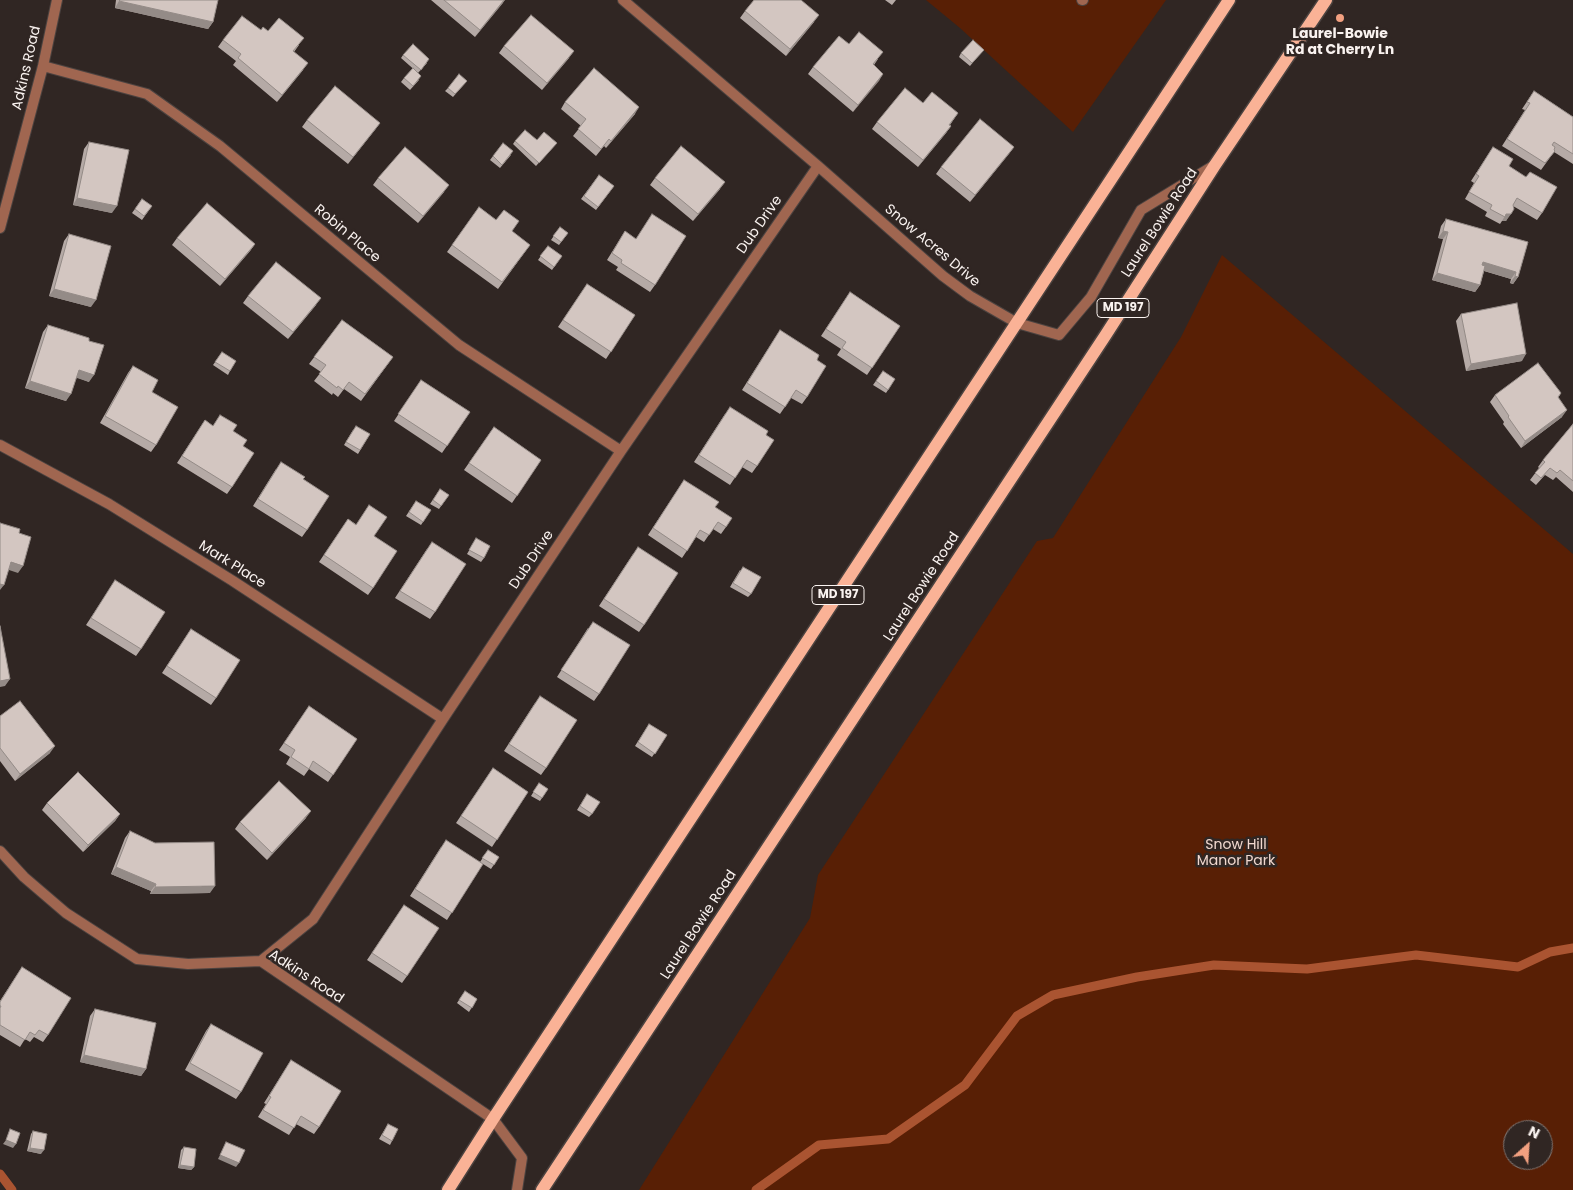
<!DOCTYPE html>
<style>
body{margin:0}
#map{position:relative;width:1573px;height:1190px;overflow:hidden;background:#302623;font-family:Poppins,sans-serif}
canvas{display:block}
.north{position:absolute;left:1503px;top:1120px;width:50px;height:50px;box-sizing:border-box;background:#302623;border:1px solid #817875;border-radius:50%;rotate:26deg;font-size:14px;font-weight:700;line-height:20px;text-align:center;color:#faf3f0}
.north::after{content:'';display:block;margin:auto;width:18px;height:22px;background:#f2a080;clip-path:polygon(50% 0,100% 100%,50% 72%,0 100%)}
</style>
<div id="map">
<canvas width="1573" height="1190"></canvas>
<div class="north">N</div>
</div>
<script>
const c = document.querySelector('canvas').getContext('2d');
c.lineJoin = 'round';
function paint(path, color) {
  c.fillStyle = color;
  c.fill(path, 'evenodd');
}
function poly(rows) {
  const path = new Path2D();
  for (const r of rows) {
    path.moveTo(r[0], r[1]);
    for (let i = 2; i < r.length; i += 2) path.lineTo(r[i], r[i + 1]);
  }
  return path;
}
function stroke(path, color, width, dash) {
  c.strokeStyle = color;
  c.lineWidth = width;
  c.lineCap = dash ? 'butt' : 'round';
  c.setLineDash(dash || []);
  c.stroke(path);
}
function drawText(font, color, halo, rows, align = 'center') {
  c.font = font + ' Poppins,sans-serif';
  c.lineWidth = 5;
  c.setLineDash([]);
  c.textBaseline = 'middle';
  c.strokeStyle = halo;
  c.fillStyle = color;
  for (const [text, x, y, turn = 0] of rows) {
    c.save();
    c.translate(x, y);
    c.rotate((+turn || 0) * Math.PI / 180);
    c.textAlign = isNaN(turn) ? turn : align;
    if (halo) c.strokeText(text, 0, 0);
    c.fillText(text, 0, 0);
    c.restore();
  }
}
paint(poly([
 [926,0,1166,0,1073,132,960,28],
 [1222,255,1573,554,1573,1190,639,1190,810,918,818,875,1037,541,1053,538,1181,337],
 [1513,1130,1543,1130,1543,1160,1513,1160]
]), '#581f05');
stroke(poly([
 [0,1174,12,1190],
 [756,1190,819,1145,888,1139,965,1085,1017,1016,1053,995,1137,977,1214,965,1307,969,1416,955,1518,967,1550,952,1573,948]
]), '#aa5431', 9);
const lane = poly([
 [1082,0,1083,0]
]);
const street = poly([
 [623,0,818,166,943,276,970,296,1017,323,1059,335,1091,297,1141,210,1213,166],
 [43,66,147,94,220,146,459,345,621,451],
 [0,228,43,66,57,0],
 [0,445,109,504,233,581,443,719],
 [0,851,24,877,66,913,137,959,188,964,261,961,493,1119,522,1158,517,1190],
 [261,961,313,919,443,719,621,451,818,166]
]);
const primary = poly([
 [448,1190,493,1119,1229,0],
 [542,1190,1105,336,1215,165,1326,0]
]);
stroke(lane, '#4c4340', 12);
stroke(street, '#4c4340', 12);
stroke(primary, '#4c4340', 15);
stroke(lane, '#a06650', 10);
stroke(street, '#a06650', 10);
stroke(primary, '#fab296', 12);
paint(poly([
 [116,0,218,0,213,22,208,29,115,8],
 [431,0,505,0,475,37],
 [885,0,896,0,892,5],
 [745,11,814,22,786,56,740,18],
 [261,30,268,31,299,45,294,52,303,70,277,102,233,65,236,61,218,47,223,40],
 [849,44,878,59,874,65,883,74,853,112,808,74,813,67],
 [504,46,569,58,542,90,499,53],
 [961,53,981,53,970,66,959,57],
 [403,55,427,63,418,73,401,58],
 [404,78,419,80,410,90,401,82],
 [467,81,453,97,445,91,448,88],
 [1534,91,1573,117,1573,164,1554,152,1541,170,1502,146,1525,110,1522,109],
 [565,102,635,114,606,148,604,146,596,156,573,136,581,126,561,109],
 [923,103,958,113,950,125,951,126,946,133,918,167,872,129,877,122],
 [307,120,380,123,348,164,302,127],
 [537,140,554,146,536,166,513,144,515,141],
 [89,142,112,213,73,205,84,149],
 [1014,147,970,202,936,174,941,167],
 [1493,147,1509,166,1542,213,1537,220,1513,206,1506,221,1502,221,1500,224,1485,216,1487,212,1465,199,1474,183,1471,181],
 [511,155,500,168,490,160,493,156],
 [599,175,614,186,596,210,581,199],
 [378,178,444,192,418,223,373,185],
 [655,178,720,189,693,221,650,185],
 [142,199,152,206,142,220,132,213],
 [479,207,530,245,498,289,447,252],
 [1446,219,1528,242,1518,277,1513,284,1510,283,1511,279,1484,271,1480,285,1475,292,1432,280,1443,239,1438,238,1441,226],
 [560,227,568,233,559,245,551,240],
 [625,231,655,285,650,292,616,270,618,267,607,260],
 [69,234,91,307,49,296,64,241],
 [177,238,255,244,250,251,220,286,172,245],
 [548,246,562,256,552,270,538,260],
 [587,284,635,315,606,359,558,327],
 [850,292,900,326,867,375,837,355,841,349,821,336],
 [248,296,316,305,288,339,243,303],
 [1461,314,1522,361,1466,371,1456,321],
 [342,320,393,357,361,401,344,389,338,397,333,393,332,395,314,381,321,372,309,364],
 [48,325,89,341,89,382,76,377,66,401,25,388,43,332],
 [780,330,817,360,807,397,802,404,791,398,780,414,742,390],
 [222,352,230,371,228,375,213,365],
 [133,366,152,392,156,445,151,452,100,423,128,373],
 [883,371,888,390,886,393,873,385],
 [421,380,470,412,442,453,394,421],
 [1561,393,1558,398,1562,417,1521,448,1503,424,1504,422,1490,402,1495,395],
 [725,414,766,435,757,466,752,473,742,467,730,485,694,462],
 [205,420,213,426,233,431,243,446,232,487,227,494,177,463],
 [1573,424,1573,492,1556,477,1553,480,1545,475,1536,485,1530,480,1539,468,1538,467,1543,460],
 [494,427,541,460,512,503,464,470],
 [353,430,370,434,358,454,344,445],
 [276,469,303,479,307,530,302,537,253,506],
 [684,480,715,507,726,527,721,534,713,529,704,542,696,537,682,558,648,535],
 [440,489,449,495,439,509,430,504],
 [416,501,431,510,421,525,406,516],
 [348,519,374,536,373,588,368,595,319,562],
 [474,542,484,558,481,562,467,554],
 [427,549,435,612,430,619,395,598],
 [633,554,644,625,639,632,599,606],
 [740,570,751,594,748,597,730,587],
 [111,587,141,649,136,656,86,625],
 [588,628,599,694,594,701,557,677],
 [191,629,216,698,211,705,162,673],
 [535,703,546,768,541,775,504,751],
 [309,706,357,739,328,782,309,769,304,776,286,764,290,757,279,750],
 [0,716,50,753,15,781,0,761],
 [649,724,667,735,652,757,635,746],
 [493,768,528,792,492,847,456,823],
 [539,783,548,789,540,801,531,796],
 [587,794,592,814,589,817,577,810],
 [47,803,120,814,115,821,83,852,42,810],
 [306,818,267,860,235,829,240,822],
 [130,831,210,893,150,894,151,891,111,874,125,838],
 [441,847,480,862,488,850,499,857,491,869,483,864,447,920,410,896],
 [404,905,407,976,402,983,367,960],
 [22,967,48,1035,43,1042,34,1037,30,1042,25,1039,20,1047,0,1035,0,1001],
 [465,991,477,999,469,1012,457,1003],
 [95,1009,146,1069,141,1076,80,1062,90,1016],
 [211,1024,241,1092,236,1099,185,1070,206,1031],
 [291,1060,319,1127,314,1134,296,1124,289,1135,258,1117,266,1104,264,1103],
 [388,1124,392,1141,390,1145,379,1139],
 [33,1131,41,1154,27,1151,31,1134],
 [184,1147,194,1167,191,1170,178,1168,181,1150]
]), '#b5aaa6');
paint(poly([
 [504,0,503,3,475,37,480,30],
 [119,1,213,22,208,29,115,8],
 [819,15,814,22,786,56,790,49],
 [574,51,569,58,542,90,547,83],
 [308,63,303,70,277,102,282,95],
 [883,74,879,81,853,112,858,105],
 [639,107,635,114,606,148,611,141],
 [380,123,375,130,348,164,353,157],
 [951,126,946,133,918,167,923,160],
 [1014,147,1009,154,970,202,975,195],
 [725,182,720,189,693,221,698,214],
 [449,185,444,192,418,223,423,216],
 [77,198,117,206,112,213,73,205],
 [1506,214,1511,214,1506,221,1502,221],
 [1443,231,1448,232,1443,239,1438,238],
 [255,244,250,251,220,286,225,279],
 [1483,262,1516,272,1511,279,1478,269],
 [1437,273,1480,285,1475,292,1432,280],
 [1515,276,1518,277,1513,284,1510,283],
 [54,289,96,300,91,307,49,296],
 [321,298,316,305,288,339,293,332],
 [1526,354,1522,361,1466,371,1471,364],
 [79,370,94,375,89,382,74,377],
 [30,381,71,394,66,401,25,388],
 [1567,410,1562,417,1521,448,1525,441],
 [11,562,23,566,18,573,6,569],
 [0,584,4,585,0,590],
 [10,679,5,686,0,687,0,681],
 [55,746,50,753,15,781,20,774],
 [311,811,306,818,267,860,272,853],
 [120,814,115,821,83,852,88,845],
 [116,867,156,884,151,891,111,874],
 [215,886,210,893,150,894,155,887],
 [84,1055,146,1069,141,1076,80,1062],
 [6,1140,16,1144,13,1148,3,1144],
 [30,1148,44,1150,41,1154,27,1151],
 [220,1155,239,1163,236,1167,218,1159],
 [180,1165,194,1167,191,1170,178,1168]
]), '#948b87');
const building = poly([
 [120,0,218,0,213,22,119,1,120,0],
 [444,0,504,0,480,30,444,0],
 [754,0,801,0,819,15,790,49,745,11,754,0],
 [531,15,574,51,547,83,504,46,531,15],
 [242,16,261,30,263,27,268,31,279,18,304,38,293,51,308,63,282,95,238,58,241,54,223,40,242,16],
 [859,32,883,52,873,64,883,74,858,105,813,67,839,36,849,44,859,32],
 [973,40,984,50,972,63,961,53,973,40],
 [413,44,429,59,421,70,403,55,413,44],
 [413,68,421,76,413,86,404,78,413,68],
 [594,68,639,107,611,141,609,139,601,149,578,129,586,119,565,102,594,68],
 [459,74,467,81,455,94,448,88,459,74],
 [335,86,380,123,353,157,307,120,335,86],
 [905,88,923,103,932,92,958,113,949,125,951,126,923,160,877,122,905,88],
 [1534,91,1573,117,1573,154,1554,142,1552,145,1555,147,1554,150,1555,151,1545,163,1507,139,1530,103,1527,102,1534,91],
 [980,119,1014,147,975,195,941,167,980,119],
 [525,130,537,140,544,132,557,143,539,163,515,141,525,130],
 [89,142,129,150,117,206,77,198,89,142],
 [503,143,513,151,502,165,493,156,503,143],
 [681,146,725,182,698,214,655,178,681,146],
 [405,147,449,185,423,216,378,178,405,147],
 [1493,147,1513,159,1509,166,1526,177,1530,172,1557,187,1542,213,1517,198,1513,205,1514,209,1511,214,1506,214,1505,217,1490,209,1492,205,1469,192,1479,176,1476,174,1493,147],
 [599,175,614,186,598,207,584,196,599,175],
 [142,199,152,206,144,216,135,209,142,199],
 [207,203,255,244,225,279,177,238,207,203],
 [479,207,496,220,504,210,519,221,512,231,530,245,502,282,452,245,479,207],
 [652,214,686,236,655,285,621,263,622,260,612,253,625,231,636,239,652,214],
 [1446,219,1528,242,1518,277,1515,276,1516,272,1483,262,1482,265,1485,266,1480,285,1437,273,1448,232,1443,231,1446,219],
 [560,227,568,233,561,242,553,236,560,227],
 [69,234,111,246,96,300,54,289,69,234],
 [548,246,562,256,554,267,540,256,548,246],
 [276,262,321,298,293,332,248,296,276,262],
 [587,284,635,315,611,352,563,320,587,284],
 [850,292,900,326,872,368,842,348,846,342,826,329,850,292],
 [1517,303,1526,354,1471,364,1461,314,1517,303],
 [342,320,393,357,365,394,349,382,343,390,338,386,337,388,319,374,326,365,314,357,342,320],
 [48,325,89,338,89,341,104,345,94,375,79,370,71,394,30,381,48,325],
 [780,330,819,355,817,360,826,366,807,397,796,390,785,407,747,383,780,330],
 [222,352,236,361,230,371,215,362,222,352],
 [1538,363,1561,393,1558,397,1567,410,1525,441,1508,417,1509,416,1495,395,1538,363],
 [133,366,158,380,152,392,178,407,156,445,105,416,133,366],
 [883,371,895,379,888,390,876,381,883,371],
 [421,380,470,412,447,446,398,414,421,380],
 [730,407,768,431,766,435,774,440,757,466,747,460,735,478,699,455,730,407],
 [220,415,237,425,233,431,247,440,243,446,254,453,232,487,182,456,205,420,213,426,220,415],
 [1573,424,1573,481,1560,470,1557,473,1550,468,1541,478,1535,473,1545,462,1543,460,1573,424],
 [356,426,370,434,360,450,346,442,356,426],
 [494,427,541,460,517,496,469,463,494,427],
 [281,462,305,477,303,479,329,496,307,530,258,499,281,462],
 [684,480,719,502,715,507,732,518,726,527,718,522,709,535,700,530,687,551,653,528,684,480],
 [440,489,449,495,441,506,433,500,440,489],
 [416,501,431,510,423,522,409,512,416,501],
 [369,505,387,517,374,536,397,551,373,588,324,555,348,519,356,525,369,505],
 [0,523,20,529,19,533,31,537,23,566,11,562,4,585,0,584,0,523],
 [476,538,490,546,484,558,469,550,476,538],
 [432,542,466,564,435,612,400,591,432,542],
 [638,547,678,573,644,625,604,599,638,547],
 [743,567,761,577,751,594,733,583,743,567],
 [115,580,165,612,141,649,91,618,115,580],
 [593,622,630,645,599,694,561,670,593,622],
 [0,626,10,679,0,681,0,626],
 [191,629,240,660,216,698,167,666,191,629],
 [540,696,577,720,546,768,509,744,540,696],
 [20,701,55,746,20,774,0,748,0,716,20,701],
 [309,706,357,739,333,775,313,761,309,769,291,757,295,750,284,743,309,706],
 [649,724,667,735,655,754,638,742,649,724],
 [493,768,528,792,497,840,461,816,493,768],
 [78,772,120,814,88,845,47,803,78,772],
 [279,781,311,811,272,853,240,822,279,781],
 [539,783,548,789,542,798,533,792,539,783],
 [587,794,600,802,592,814,580,806,587,794],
 [130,831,155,843,214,842,215,886,155,887,156,884,116,867,130,831],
 [446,840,483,864,452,913,415,889,446,840],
 [488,850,499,857,494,865,482,858,488,850],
 [404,905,439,928,407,976,372,953,404,905],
 [22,967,71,998,48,1035,39,1030,35,1035,30,1032,25,1040,0,1025,0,1008,1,1006,0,1006,0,1002,22,967],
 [465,991,477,999,472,1008,459,1000,465,991],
 [95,1009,156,1023,146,1069,84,1055,95,1009],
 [211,1024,263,1053,241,1092,190,1063,211,1024],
 [291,1060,341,1091,319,1127,301,1116,294,1128,263,1110,271,1097,269,1096,291,1060],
 [388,1124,398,1129,392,1141,382,1135,388,1124],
 [10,1129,20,1133,16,1144,6,1140,10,1129],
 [33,1131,47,1134,44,1150,30,1148,33,1131],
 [226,1142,245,1150,239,1163,220,1155,226,1142],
 [184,1147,196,1149,194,1167,180,1165,184,1147]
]);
paint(building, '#d3c6c1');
stroke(building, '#948b87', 1);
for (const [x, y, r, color] of [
 [1340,18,5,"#f2a080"]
]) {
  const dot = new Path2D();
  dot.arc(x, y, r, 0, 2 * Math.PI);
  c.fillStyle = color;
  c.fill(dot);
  stroke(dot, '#302623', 2);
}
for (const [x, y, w] of [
 [1123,308,52],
 [838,595,52]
]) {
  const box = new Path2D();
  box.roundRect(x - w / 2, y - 9.5, w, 19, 4);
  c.fillStyle = '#302623';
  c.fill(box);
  stroke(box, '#faf3f0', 1);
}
drawText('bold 12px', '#faf3f0', null, [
 ["MD 197",1123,308],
 ["MD 197",838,595]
]);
drawText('bold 14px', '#faf3f0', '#302623', [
 ["Laurel-Bowie",1340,34],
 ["Rd at Cherry Ln",1340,50]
]);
drawText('14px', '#faf3f0', '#302623', [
 ["Adkins Road",27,68,-77],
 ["Laurel Bowie Road",1160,223,-57],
 ["Dub Drive",760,225,-55],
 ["Robin Place",347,234,40],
 ["Snow Acres Drive",932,246,40],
 ["Dub Drive",532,560,-56],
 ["Mark Place",232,565,32],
 ["Laurel Bowie Road",922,587,-57],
 ["Laurel Bowie Road",699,925,-57],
 ["Adkins Road",306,977,33]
]);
drawText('14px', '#f1d8cf', '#302623', [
 ["Snow Hill",1236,845],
 ["Manor Park",1236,861]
]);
</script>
